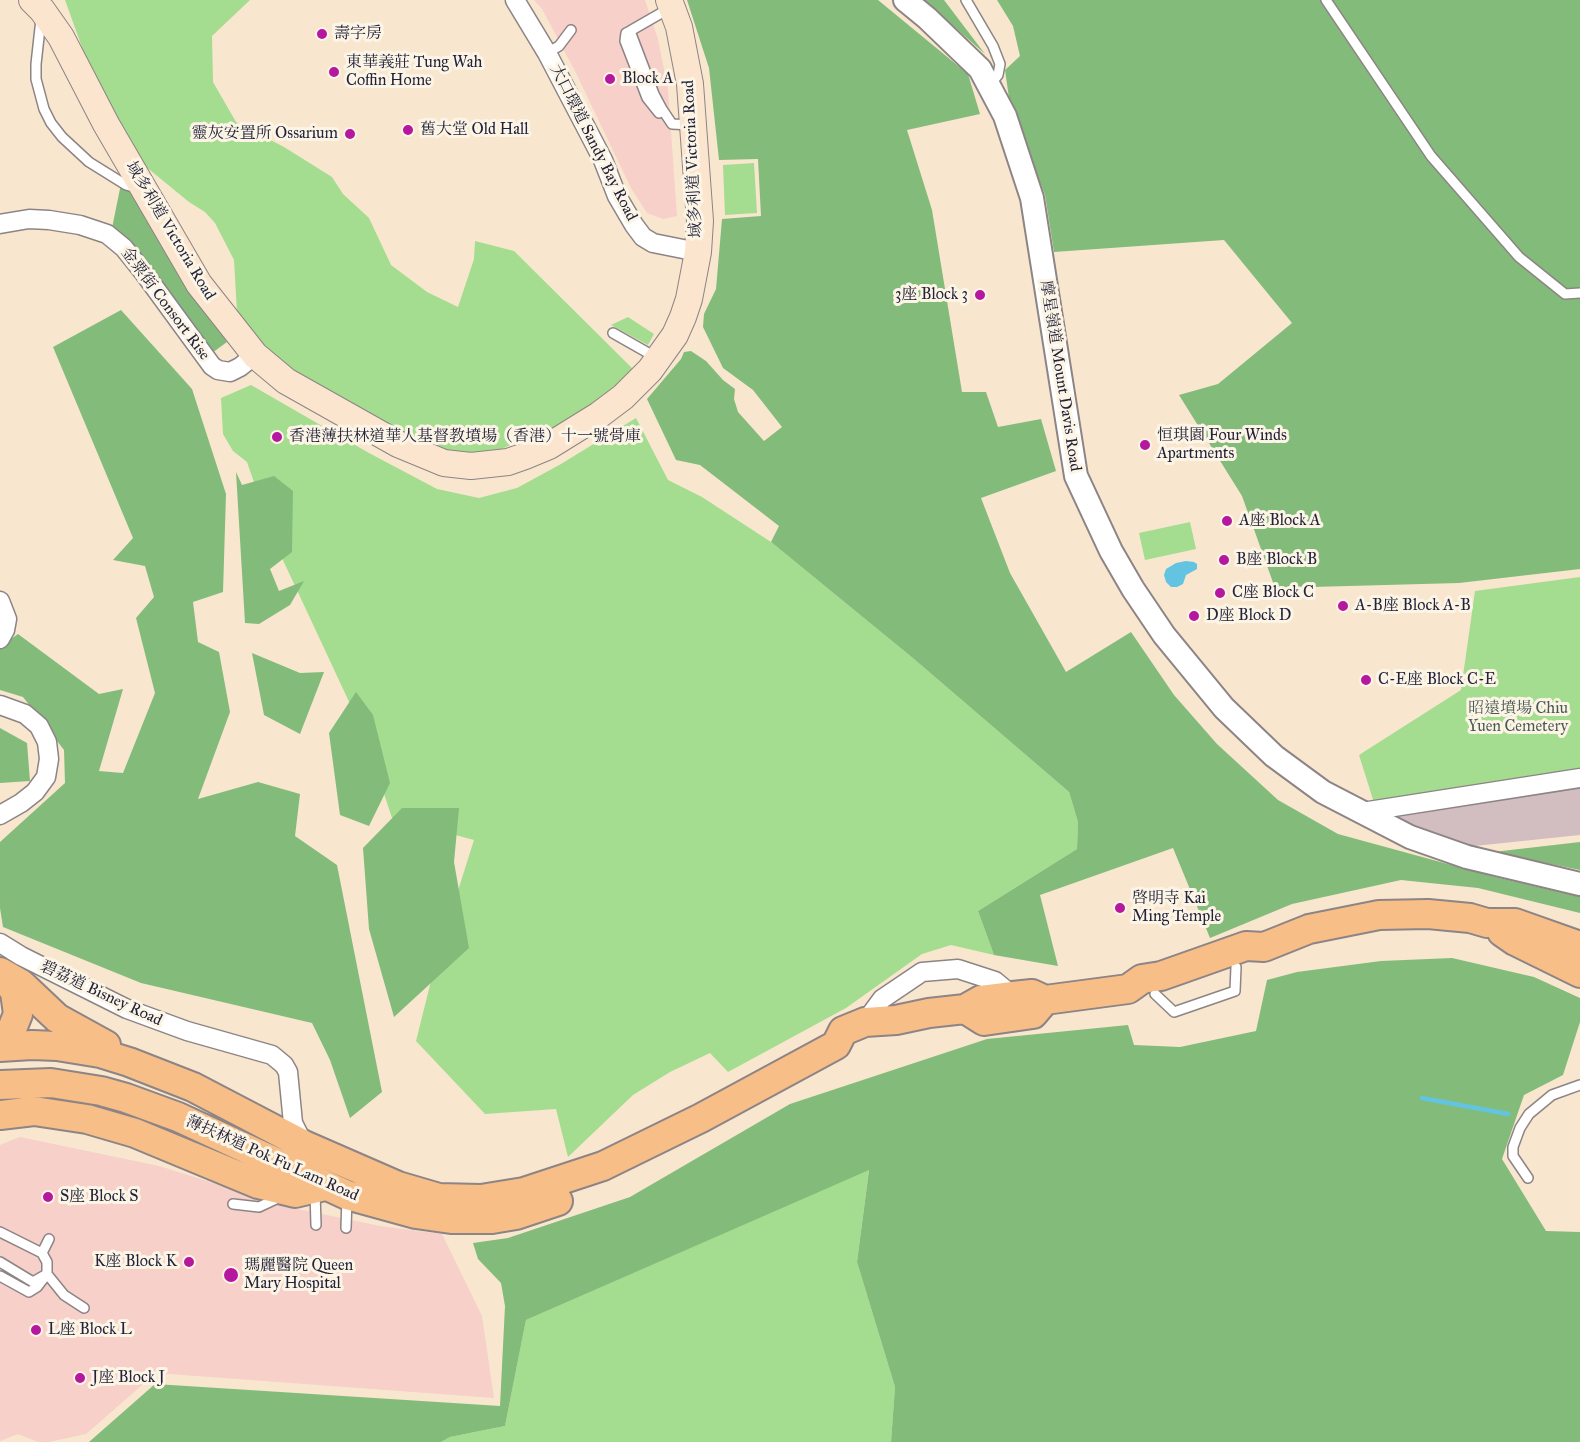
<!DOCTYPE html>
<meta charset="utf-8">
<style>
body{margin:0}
canvas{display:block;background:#f8e6cf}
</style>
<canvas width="1580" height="1442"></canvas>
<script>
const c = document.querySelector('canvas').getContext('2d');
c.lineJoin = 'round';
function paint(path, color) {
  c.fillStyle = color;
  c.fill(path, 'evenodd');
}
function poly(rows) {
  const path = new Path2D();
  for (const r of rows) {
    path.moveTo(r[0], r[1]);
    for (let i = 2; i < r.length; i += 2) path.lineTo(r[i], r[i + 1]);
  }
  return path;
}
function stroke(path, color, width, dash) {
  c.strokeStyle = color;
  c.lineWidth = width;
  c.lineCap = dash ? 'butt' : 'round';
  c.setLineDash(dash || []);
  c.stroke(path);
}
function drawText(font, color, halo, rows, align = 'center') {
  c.font = font + ' "IM FELL Great Primer","Noto Serif TC",serif';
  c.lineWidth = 6;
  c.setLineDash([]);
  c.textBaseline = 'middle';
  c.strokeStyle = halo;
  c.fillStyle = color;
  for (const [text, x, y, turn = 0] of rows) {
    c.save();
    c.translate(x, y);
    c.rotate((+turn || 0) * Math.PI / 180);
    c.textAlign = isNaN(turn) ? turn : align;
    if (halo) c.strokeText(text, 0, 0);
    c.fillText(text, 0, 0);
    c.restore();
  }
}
paint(poly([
 [534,0,645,0,658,39,668,90,677,216,663,219,647,213,631,188,576,73,542,9],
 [20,1137,159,1166,293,1208,380,1226,442,1234,482,1316,494,1398,156,1373,86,1434,49,1442,38,1442,18,1434,0,1441,0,1145]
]), '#f7d0c9');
paint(poly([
 [1580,783,1580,835,1465,847,1377,814]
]), '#d2bec1');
paint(poly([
 [65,0,250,0,212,36,213,82,236,122,284,147,332,177,343,194,369,218,391,265,427,292,458,307,474,259,475,241,514,251,633,369,607,397,554,431,514,443,496,452,466,456,442,451,416,441,277,362,237,313,234,260,215,223,205,212,189,202,145,166,102,103],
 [754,163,757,213,725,215,723,165],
 [628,317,654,334,648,345,611,325],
 [251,385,369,453,437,489,479,498,517,488,561,464,636,418,668,480,702,497,771,542,914,659,1069,792,1078,822,1077,849,978,911,994,955,951,945,922,954,846,1008,728,1072,710,1053,670,1072,633,1095,568,1157,556,1109,485,1114,416,1041,437,957,474,840,392,818,365,736,275,543,247,462,233,451,223,434,221,398],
 [1190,522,1196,549,1145,560,1139,533],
 [1580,577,1580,771,1375,806,1359,755,1461,690,1475,591],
 [869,1169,857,1262,895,1387,891,1442,441,1442,450,1437,505,1426,526,1320]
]), '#a4dd8f');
paint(poly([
 [687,0,878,0,968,74,980,114,907,130,932,210,962,392,986,392,998,427,1041,419,1056,471,981,498,1010,573,1066,672,1131,632,1174,695,1217,744,1278,800,1338,834,1499,878,1580,897,1580,913,1478,888,1401,880,1292,904,1210,938,1173,848,1040,895,1058,966,994,955,978,911,1077,849,1078,822,1069,792,914,659,771,542,779,526,700,465,676,460,647,399,681,359,684,352,691,351,706,361,723,380,735,389,734,399,738,412,764,441,782,427,753,390,723,368,703,327,704,314,716,289,722,219,761,216,758,159,719,160,709,68],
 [924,0,944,0,985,54],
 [997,0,1580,0,1580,569,1459,583,1275,588,1242,496,1179,395,1218,384,1292,323,1224,240,1054,252,1045,195,1010,105,1005,70,1020,56,1013,26],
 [123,174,208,316,227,342,212,353,112,228],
 [121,310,192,389,226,494,223,592,193,602,198,642,219,652,230,712,198,799,258,782,300,794,295,836,337,865,382,1092,350,1118,330,1060,312,1023,141,983,3,927,0,908,0,842,65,783,64,750,23,697,0,690,0,647,18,634,99,694,123,689,99,771,123,773,155,693,136,618,154,597,145,566,113,560,133,538,53,347],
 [236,472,242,485,274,476,293,491,292,552,270,569,279,591,304,581,290,605,259,624,245,623],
 [252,653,300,673,324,672,300,734,264,715],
 [356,692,373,715,390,783,369,826,340,815,329,733],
 [0,728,27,743,30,781,0,783],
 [402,808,459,808,454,862,469,948,394,1017,369,929,363,848],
 [1580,842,1580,870,1493,852],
 [1452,958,1534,977,1580,998,1580,1022,1563,1075,1524,1095,1502,1159,1546,1231,1580,1232,1580,1442,891,1442,895,1387,857,1262,869,1170,526,1320,505,1426,450,1437,441,1442,89,1442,155,1384,500,1406,505,1306,501,1283,478,1259,473,1243,508,1238,630,1197,790,1104,987,1039,1128,1025,1134,1045,1180,1047,1256,1031,1267,980,1297,972,1381,961]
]), '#83bc7a');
paint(poly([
 [1186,561,1194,562,1197,564,1197,569,1186,575,1183,584,1177,587,1171,587,1166,582,1164,575,1166,569,1176,563]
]), '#63c4e1');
stroke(poly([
 [1422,1098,1508,1114]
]), '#63c4e1', 4.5);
const service = poly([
 [966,0,993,46,1000,64,998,75,990,85],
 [1326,0,1431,156,1519,257,1565,294,1580,293],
 [670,8,630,31,654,94,662,109,672,124,691,125],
 [41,19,36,64,36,79,44,109,51,123,62,137,89,162,126,185,137,188],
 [630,31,626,33,625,41,647,98,659,113],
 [547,53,559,46,571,30],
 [613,333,657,358],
 [1155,994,1174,1012,1235,991,1236,967],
 [1528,1178,1513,1156,1513,1147,1520,1128,1529,1114,1552,1095,1580,1085],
 [315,1192,316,1225],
 [233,1204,259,1207,276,1199,277,1195],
 [346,1228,347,1197],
 [0,1232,42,1253,47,1262,47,1274,33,1282,0,1262],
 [42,1253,49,1239],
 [0,1276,29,1292,37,1287,47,1274,64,1295,84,1308]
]);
const minor = poly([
 [515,0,547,53,603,160,617,196,634,225,643,237,653,243,698,252],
 [0,224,29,219,49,220,80,225,107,234,124,248,144,273,212,366,218,370,230,372,240,367,255,355],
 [0,601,7,619,5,630,0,639],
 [0,705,25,714,39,726,47,742,49,759,46,777,35,792,21,803,0,815],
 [1362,812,1580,778],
 [0,943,21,956,127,1009,187,1031,272,1055,284,1065,288,1072,293,1123,303,1143],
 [865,1022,882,999,922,972,958,969,995,981,1013,996]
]);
const tertiary = poly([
 [905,0,927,18,980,69,1005,116,1032,198,1076,476,1111,551,1133,589,1164,635,1224,708,1274,756,1323,792,1410,837,1467,857,1580,884]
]);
const secondary = poly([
 [32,0,42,10,61,37,106,124,199,284,255,355,286,381,398,444,444,463,471,466,508,462,525,456,549,446,599,415,623,397,650,370,675,335,683,317,689,299,698,252,700,221,690,84,679,27,669,0]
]);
const primary = poly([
 [1502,932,1515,941,1580,973],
 [0,972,21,984,57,1018,106,1045],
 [965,1009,984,1021,1033,1014,1045,1000],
 [0,1045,10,1034,18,1014,15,992,4,976],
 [0,1047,32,1045,57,1046,100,1053,129,1062,193,1087,304,1145,398,1186,439,1198,481,1199,524,1192,603,1166,701,1118,836,1045,843,1031,865,1022,896,1020,929,1013,965,1009,981,1000,1013,996,1032,994,1045,1000,1128,989,1142,979,1161,976,1246,946,1264,947,1309,929,1379,915,1428,914,1470,918,1487,923,1515,923,1580,946],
 [0,1085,51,1083,101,1091,126,1098,178,1117,347,1195,416,1214,451,1219,492,1219,516,1215,558,1201],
 [0,1115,34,1111,87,1119,135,1133,258,1184,295,1193,325,1186]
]);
stroke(service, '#8d8485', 12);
stroke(minor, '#8d8485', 21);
stroke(tertiary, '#8d8485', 26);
stroke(secondary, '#8d8485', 28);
stroke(primary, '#8d8485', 32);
stroke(service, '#fff', 9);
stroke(minor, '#fff', 18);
stroke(tertiary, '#fff', 22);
stroke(secondary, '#fce5cf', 26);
stroke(primary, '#f7be88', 28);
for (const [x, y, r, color] of [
 [322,34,6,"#b5179e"],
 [334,72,6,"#b5179e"],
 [610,79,6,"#b5179e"],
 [408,130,6,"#b5179e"],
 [350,134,6,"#b5179e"],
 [980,295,6,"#b5179e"],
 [277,437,6,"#b5179e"],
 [1145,445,6,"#b5179e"],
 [1227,521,6,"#b5179e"],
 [1224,560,6,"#b5179e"],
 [1220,593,6,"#b5179e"],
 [1343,606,6,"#b5179e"],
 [1194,616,6,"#b5179e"],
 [1366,680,6,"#b5179e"],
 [1120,908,6,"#b5179e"],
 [48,1197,6,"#b5179e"],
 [189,1262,6,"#b5179e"],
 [231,1275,8,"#b5179e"],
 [36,1330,6,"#b5179e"],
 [80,1378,6,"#b5179e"]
]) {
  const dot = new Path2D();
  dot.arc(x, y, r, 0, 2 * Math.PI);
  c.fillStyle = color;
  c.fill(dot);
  stroke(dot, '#fcf5e5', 2);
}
drawText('16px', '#22223b', '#fcf5e5', [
 ["壽字房",334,34],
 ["東華義莊 Tung Wah",346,63],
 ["Coffin Home",346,81],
 ["Block A",622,79],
 ["舊大堂 Old Hall",420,130],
 ["靈灰安置所 Ossarium",338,134,"right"],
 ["3座 Block 3",968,295,"right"],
 ["恒琪園 Four Winds",1157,436],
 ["Apartments",1157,454],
 ["香港薄扶林道華人基督教墳場（香港）十一號骨庫",289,437],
 ["A座 Block A",1239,521],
 ["B座 Block B",1236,560],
 ["C座 Block C",1232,593],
 ["A-B座 Block A-B",1355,606],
 ["D座 Block D",1206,616],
 ["C-E座 Block C-E",1378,680],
 ["啓明寺 Kai",1132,899],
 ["Ming Temple",1132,917],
 ["S座 Block S",60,1197],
 ["K座 Block K",177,1262,"right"],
 ["瑪麗醫院 Queen",244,1266],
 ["Mary Hospital",244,1284],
 ["L座 Block L",48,1330],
 ["J座 Block J",92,1378]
], 'left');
drawText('16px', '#22223b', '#fcf5e5', [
 ["大口環道 Sandy Bay Road",593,143,63],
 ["域多利道 Victoria Road",693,159,-93],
 ["域多利道 Victoria Road",170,231,59],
 ["金粟街 Consort Rise",165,304,53],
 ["摩星嶺道 Mount Davis Road",1060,376,81],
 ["碧荔道 Bisney Road",101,994,25],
 ["薄扶林道 Pok Fu Lam Road",272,1159,24]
]);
drawText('16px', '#495a54', '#fcf5e5', [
 ["昭遠墳場 Chiu",1518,709],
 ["Yuen Cemetery",1518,727]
]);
</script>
